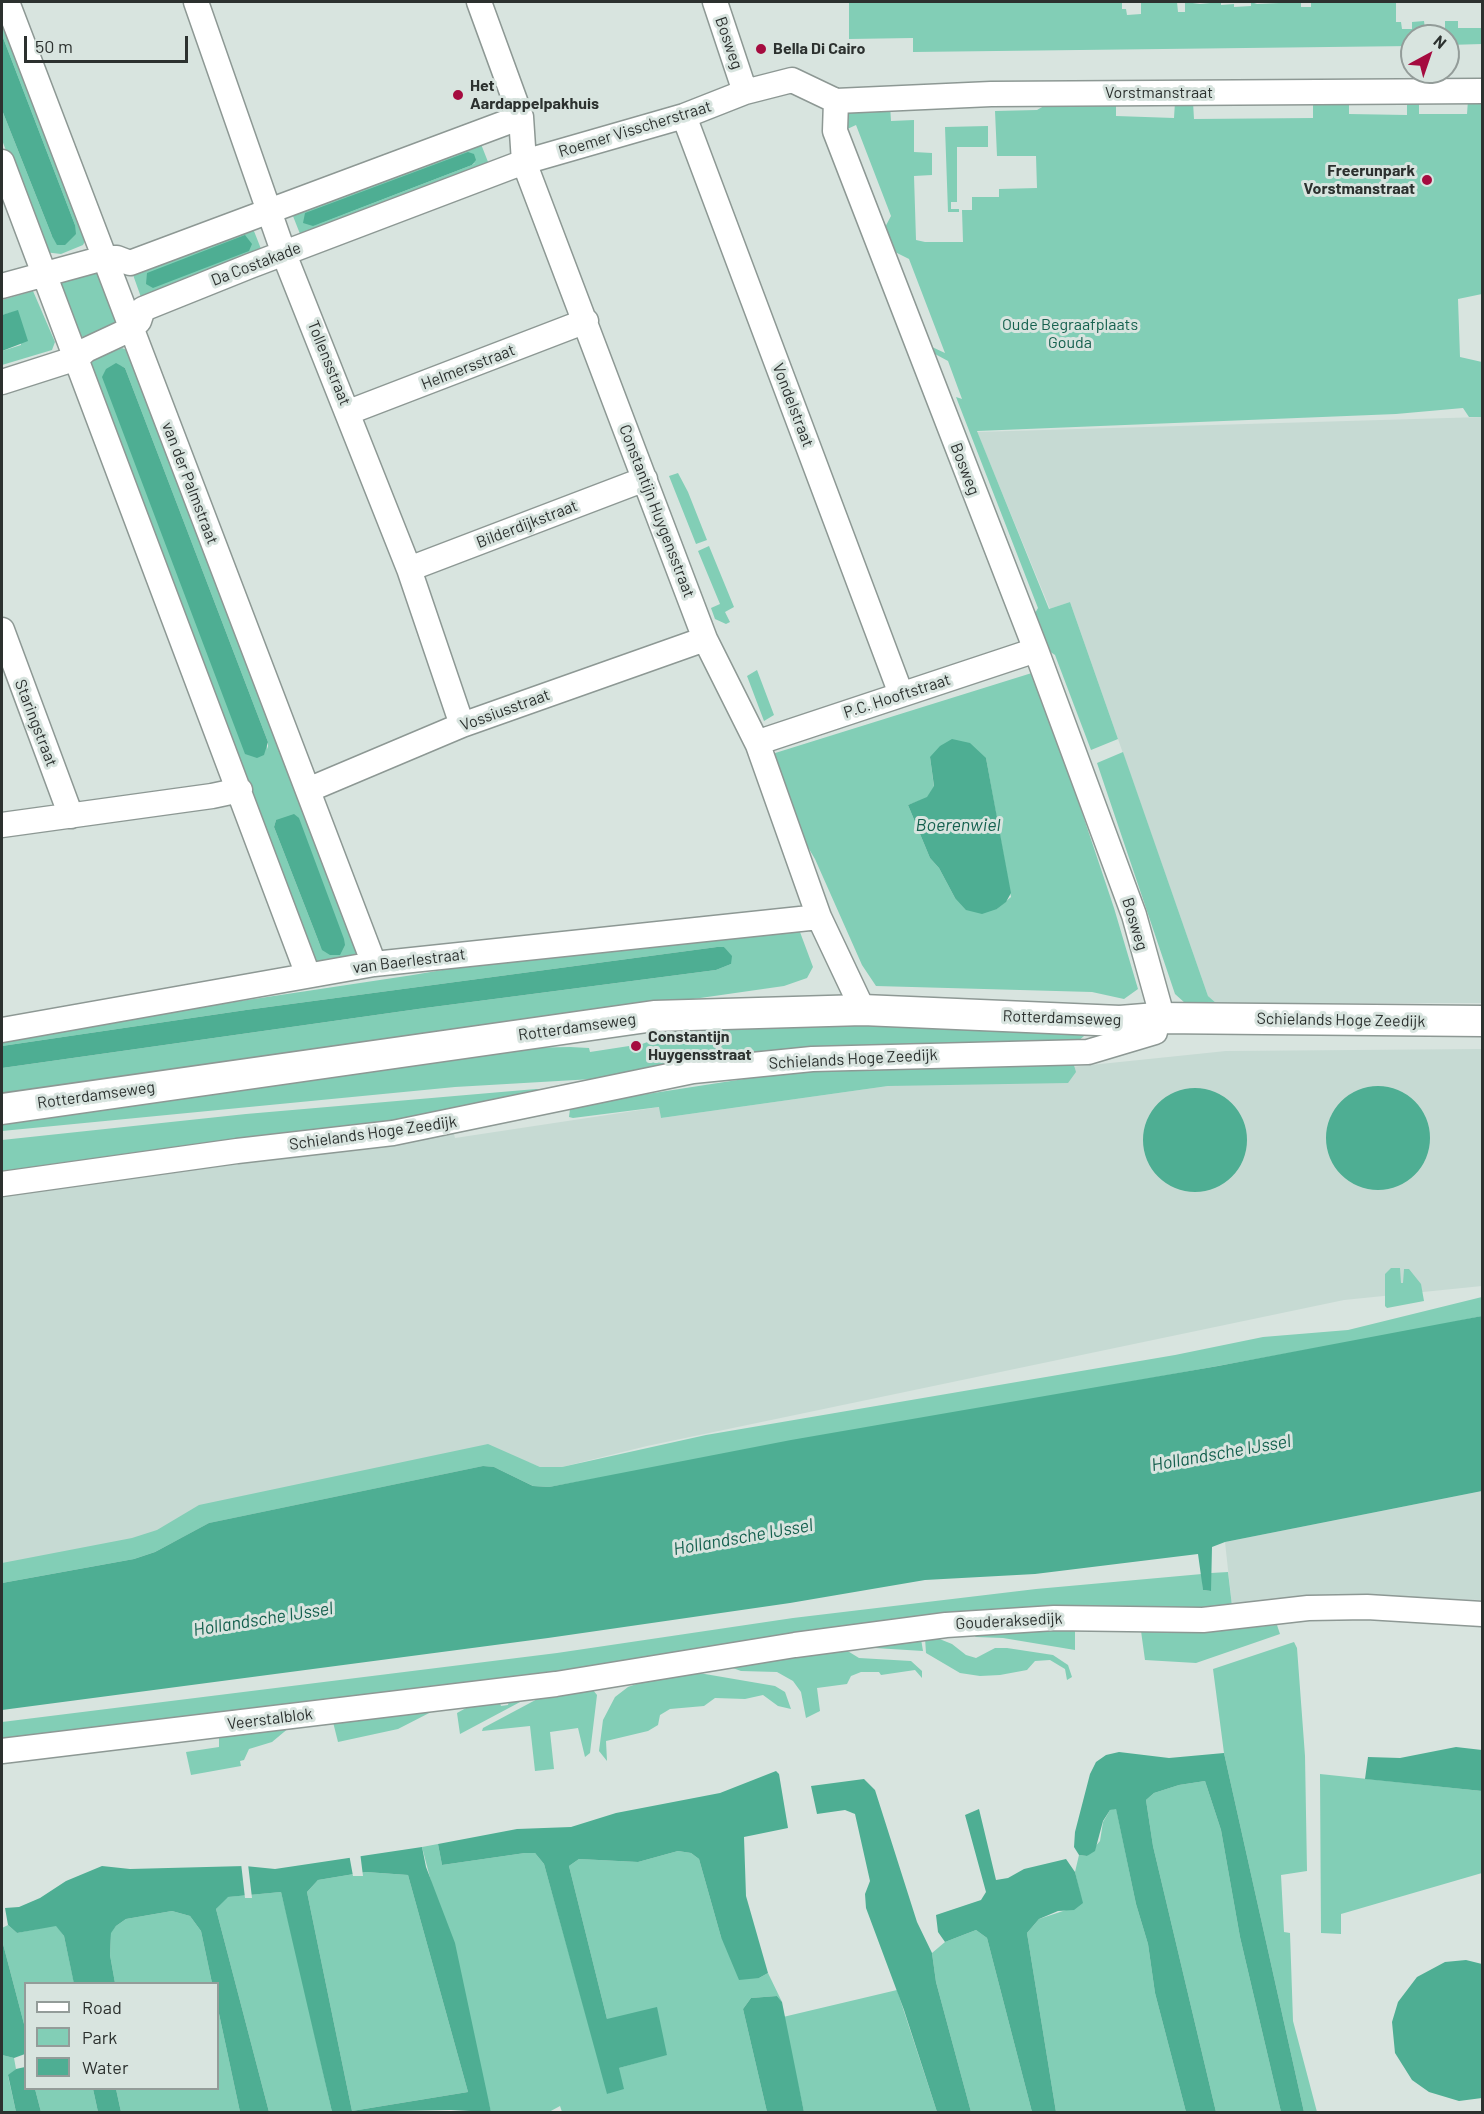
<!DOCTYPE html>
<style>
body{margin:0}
#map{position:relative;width:1484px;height:2114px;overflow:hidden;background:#d8e4df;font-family:Barlow,sans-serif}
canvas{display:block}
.frame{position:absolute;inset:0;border:3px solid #2c312f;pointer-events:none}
.legend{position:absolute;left:24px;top:1982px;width:195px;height:108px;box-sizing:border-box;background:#d8e4df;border:2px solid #939c99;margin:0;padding:8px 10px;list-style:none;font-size:18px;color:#2c312f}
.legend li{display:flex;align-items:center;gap:12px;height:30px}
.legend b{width:30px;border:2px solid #939c99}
.north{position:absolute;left:1400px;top:24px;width:60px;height:60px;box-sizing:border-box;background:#d8e4df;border:2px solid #939c99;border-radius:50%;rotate:40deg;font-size:16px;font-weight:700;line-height:24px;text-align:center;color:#2c312f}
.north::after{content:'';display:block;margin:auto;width:21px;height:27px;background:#a50b3f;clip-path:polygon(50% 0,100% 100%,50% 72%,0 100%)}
.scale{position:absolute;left:24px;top:36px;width:164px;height:27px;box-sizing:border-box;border:3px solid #2c312f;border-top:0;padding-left:8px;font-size:18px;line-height:21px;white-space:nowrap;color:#2c312f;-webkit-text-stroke:4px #d8e4df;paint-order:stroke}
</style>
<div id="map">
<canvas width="1484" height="2114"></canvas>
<div class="frame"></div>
<ul class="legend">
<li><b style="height:8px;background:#fff"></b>Road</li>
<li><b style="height:16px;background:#82ceb6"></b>Park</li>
<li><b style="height:16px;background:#4eae93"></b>Water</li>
</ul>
<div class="north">N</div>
<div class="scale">50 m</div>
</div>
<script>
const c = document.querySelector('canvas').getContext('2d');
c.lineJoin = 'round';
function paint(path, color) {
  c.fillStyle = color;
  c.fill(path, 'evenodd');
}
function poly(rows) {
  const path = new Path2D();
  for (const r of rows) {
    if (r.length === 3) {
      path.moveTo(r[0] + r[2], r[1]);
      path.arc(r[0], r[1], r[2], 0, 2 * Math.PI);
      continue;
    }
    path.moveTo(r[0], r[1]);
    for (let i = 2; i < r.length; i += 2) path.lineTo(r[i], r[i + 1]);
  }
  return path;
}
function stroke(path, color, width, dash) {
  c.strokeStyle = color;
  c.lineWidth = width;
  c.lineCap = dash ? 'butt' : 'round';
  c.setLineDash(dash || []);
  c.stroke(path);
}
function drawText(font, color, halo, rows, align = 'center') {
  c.font = font + ' Barlow,sans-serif';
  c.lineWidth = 6;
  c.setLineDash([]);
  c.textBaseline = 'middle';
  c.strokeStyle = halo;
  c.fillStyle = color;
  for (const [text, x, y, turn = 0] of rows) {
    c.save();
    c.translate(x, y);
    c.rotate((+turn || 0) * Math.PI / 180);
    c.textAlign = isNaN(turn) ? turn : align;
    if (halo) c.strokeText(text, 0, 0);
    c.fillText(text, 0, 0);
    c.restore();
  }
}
paint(poly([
 [1482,417,1482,1003,1216,1003,1208,996,1070,602,1050,609,977,432],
 [1482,1049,1482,1286,1344,1300,647,1446,562,1467,540,1467,528,1462,2,1581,2,1191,451,1122,455,1138,660,1107,661,1118,888,1086,1226,1051],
 [1482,1491,1482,1600,1302,1596,1232,1606,1225,1542]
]), '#c6dad3');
paint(poly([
 [2,2,89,233,83,245,61,254,44,252,2,140,2,110,52,236,75,225,2,35],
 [849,2,1122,2,1122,9,1126,9,1127,15,1141,14,1141,2,1177,2,1178,12,1185,12,1185,2,1200,4,1221,2,1221,5,1234,4,1234,7,1251,6,1251,2,1257,4,1301,2,1301,7,1311,7,1311,3,1317,2,1396,2,1396,22,1401,22,1402,29,1412,29,1412,22,1424,21,1425,29,1435,29,1445,28,1445,21,1458,21,1458,28,1482,28,1482,44,1448,45,1448,36,1412,36,1412,46,913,52,913,38,849,39],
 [1407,99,1419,100,1419,114,1467,114,1468,100,1482,99,1482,294,1458,299,1460,357,1482,362,1482,417,1469,417,1463,408,1396,414,977,431,1049,609,1070,602,1118,739,1091,750,1055,655,1049,651,1035,613,1038,608,956,397,962,399,948,361,935,354,932,347,945,353,909,259,889,249,883,231,891,216,856,125,843,131,844,113,890,105,891,121,914,120,914,152,932,153,932,175,914,176,916,240,925,242,963,242,962,210,972,210,972,197,999,197,999,189,1037,188,1036,156,997,156,995,111,1037,110,1049,103,1116,102,1116,116,1174,118,1175,102,1193,102,1194,119,1313,118,1313,100,1349,100,1349,114,1407,115],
 [988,126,988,147,957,147,957,202,951,202,951,209,959,209,959,212,948,212,945,127],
 [479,139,490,167,302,239,291,211],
 [475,163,472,165,313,226],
 [252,226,263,254,142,300,132,272],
 [96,268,117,320,115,325,89,338,83,337,77,334,58,288,61,280],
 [33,291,55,342,52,350,2,365,2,351,21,345,18,311,2,315,2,300],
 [122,348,134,353,360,953,313,964,87,368,94,359],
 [121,366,125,368,268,742,268,749],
 [276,820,322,950,274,827],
 [678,473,688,492,707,540,696,544,669,476],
 [709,546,734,607,725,612,730,622,726,624,715,619,711,608,720,604,698,551],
 [757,670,774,715,764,721,747,676],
 [1035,672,1114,908,1138,989,1124,999,1092,992,876,986,862,965,815,859,790,817,772,754],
 [930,757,986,758,1011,897,997,909,955,898,939,868,930,858,908,805,927,798,934,787],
 [1123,752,1208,996,1216,1003,1185,1003,1175,994,1097,763],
 [797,924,813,967,807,978,784,986,2,1098,2,1068,425,1008,716,970,731,964,724,947,717,947,246,1010,2,1046,2,1037,413,975,583,946],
 [781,1020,938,1024,1016,1032,1083,1033,1084,1036,1076,1043,1045,1041,817,1049,627,1077,455,1087,2,1131,2,1120,522,1048,570,1047,589,1048,590,1052,642,1044,683,1029],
 [1073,1062,1076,1072,1068,1083,888,1086,661,1118,659,1107,573,1118,569,1117,570,1109,576,1105,815,1068],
 [536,1089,543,1090,398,1121,2,1172,2,1140,246,1114],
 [1391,1268,1400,1268,1401,1283,1403,1283,1404,1269,1409,1269,1421,1284,1424,1301,1387,1308,1385,1306,1385,1274],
 [1482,1297,1482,1316,1411,1331,549,1487,533,1486,494,1467,483,1466,209,1523,155,1552,134,1559,2,1583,2,1563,132,1538,157,1530,199,1505,488,1444,540,1467,562,1467,706,1435,1175,1355,1263,1337,1348,1330],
 [1228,1572,1232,1606,617,1664,2,1741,2,1722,557,1653,793,1618,1036,1589,1202,1574,1203,1590,1211,1591,1211,1573],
 [1277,1625,1280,1634,1196,1663,1145,1660,1141,1631,1205,1632],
 [1075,1629,1075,1650,1003,1638,976,1637,972,1634],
 [925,1638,937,1638,952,1644,966,1655,976,1658,995,1648,1007,1648,1053,1655,1068,1665,1072,1677,1067,1680,1065,1669,1050,1660,1035,1661,1027,1670,1000,1675,980,1676,960,1673,926,1653],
 [921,1639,923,1651,875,1648,872,1645],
 [1294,1642,1297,1648,1305,1756,1307,1871,1281,1875,1284,1932,1290,1933,1293,2021,1317,2112,1304,2112,1224,1753,1213,1669],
 [846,1650,859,1658,911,1661,922,1671,922,1678,915,1670,881,1675,879,1672,861,1672,851,1676,847,1684,817,1688,820,1711,806,1718,801,1692,793,1681,777,1672,741,1671,730,1667],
 [699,1673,775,1686,785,1692,791,1709,778,1706,763,1695,745,1699,715,1698,704,1706,670,1709,660,1715,658,1725,648,1731,606,1741,607,1761,599,1751,603,1720,615,1697,628,1687,639,1683],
 [593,1690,597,1695,590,1753,585,1757,578,1728,550,1732,554,1769,535,1771,530,1726,482,1731,483,1728,543,1696],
 [523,1699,522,1701,460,1734,457,1713,466,1708,500,1703,501,1706,508,1705,509,1701],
 [435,1710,398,1729,338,1742,333,1722],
 [290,1727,272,1742,249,1749,244,1760,240,1761,241,1766,191,1775,186,1752,219,1747,219,1737],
 [1320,1774,1482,1791,1482,1873,1341,1914,1341,1934,1321,1933],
 [1205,1781,1221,1830,1240,1937,1281,2112,1216,2112,1153,1846,1146,1800,1154,1793,1179,1785],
 [1116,1808,1136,1904,1148,1944,1155,1993,1186,2112,1056,2112,1027,1933,1039,1919,1066,1910,1081,1898,1075,1872,1079,1855,1087,1856,1100,1841,1103,1822,1110,1810],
 [438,1844,442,1865,525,1853,535,1853,544,1864,608,2094,619,2068,667,2054,607,2019,569,1866,579,1859,638,1862,678,1851,691,1853,699,1859,721,1937,759,1978,768,1973,782,2002,777,1996,751,1998,743,2009,767,2112,562,2112,560,2106,549,2112,491,2112,422,1847],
 [366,1872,408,1875,468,2092,352,2111,307,1892,318,1880],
 [281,1892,297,1956,332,2112,269,2112,216,1909,227,1897],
 [172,1911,190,1916,201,1931,212,1983,115,1983,110,1955,111,1932,116,1926,126,1919],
 [8,1925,17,1933,56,1925,64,1936,74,1983,26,1984,25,2042,24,2024,2,1940,2,1928],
 [976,1930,987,1938,1032,2112,971,2112,936,1982,932,1953,945,1942],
 [897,1990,937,2112,804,2112,783,2017],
 [218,2009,240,2112,121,2112,116,2089,218,2088],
 [2,2055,14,2058,16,2069,8,2076,16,2112,2,2112],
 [35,2089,93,2089,98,2112,41,2112]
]), '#82ceb6');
paint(poly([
 [2,35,75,225,76,234,65,245,57,245,52,236,2,110],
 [468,152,474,154,476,160,472,165,313,226,303,223,305,213],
 [245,235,252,244,249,251,153,288,146,284,147,273],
 [18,310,28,341,2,351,2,315],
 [116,363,125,368,268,742,264,755,257,758,245,754,102,377,106,369],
 [952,739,970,743,986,758,1011,893,1006,902,997,909,982,914,966,910,955,898,939,868,930,858,908,805,927,797,934,786,930,757,940,746],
 [294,814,299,818,344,939,345,945,340,955,330,955,322,950,274,827,276,820],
 [717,947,724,947,732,956,731,964,716,970,425,1008,2,1068,2,1046,246,1010],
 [1378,1138,52],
 [1195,1140,52],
 [1482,1316,1482,1491,1225,1542,1212,1547,1211,1591,1203,1590,1198,1554,1035,1574,925,1580,790,1603,548,1638,2,1710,2,1583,134,1559,155,1552,209,1523,483,1466,494,1467,533,1486,549,1487,791,1440,1218,1366],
 [1456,1747,1482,1750,1482,1791,1365,1779,1368,1757,1400,1758],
 [1119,1752,1169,1758,1224,1753,1304,2112,1281,2112,1240,1937,1221,1830,1205,1781,1179,1785,1154,1793,1146,1800,1153,1846,1216,2112,1186,2112,1155,1993,1148,1944,1136,1904,1116,1809,1110,1810,1103,1821,1095,1851,1087,1856,1079,1855,1074,1847,1075,1832,1090,1774,1096,1762,1106,1755],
 [776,1771,779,1774,788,1828,744,1837,746,1896,768,1973,759,1978,739,1980,721,1937,699,1859,691,1853,678,1851,638,1862,579,1859,569,1866,607,2019,657,2007,667,2055,619,2068,624,2089,607,2094,544,1864,535,1853,525,1853,442,1865,438,1844,517,1829,571,1827,616,1813,720,1793],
 [864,1779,875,1790,917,1922,932,1953,936,1982,971,2112,937,2112,904,2010,866,1908,865,1894,870,1881,855,1814,845,1810,817,1814,811,1786],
 [979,1809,996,1880,1008,1878,1024,1869,1066,1859,1075,1872,1083,1903,1074,1910,1058,1911,1039,1919,1027,1933,1056,2112,1032,2112,987,1938,976,1930,945,1942,938,1932,936,1915,981,1900,986,1892,965,1815],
 [422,1847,426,1867,455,1943,491,2112,451,2110,332,2112,281,1892,228,1897,216,1909,269,2112,240,2112,218,2009,218,1984,212,1983,201,1931,190,1916,172,1911,126,1919,116,1926,111,1933,110,1955,115,1983,74,1984,64,1936,56,1926,17,1933,8,1925,5,1908,19,1907,40,1898,66,1881,102,1866,130,1869,245,1866,275,1869],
 [366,1872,408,1875,468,2092,352,2111,307,1892,318,1880],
 [2,1940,24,2024,25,2054,14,2058,2,2055],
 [1466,1960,1482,1964,1482,2098,1459,2101,1429,2092,1412,2080,1395,2053,1392,2022,1398,2002,1417,1977,1445,1962],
 [777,1996,782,2002,804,2112,767,2112,743,2009,751,1998],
 [25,2067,26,2088,35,2089,41,2112,16,2112,8,2075,16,2069],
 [93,2089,116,2089,121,2112,98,2112]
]), '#4eae93');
paint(poly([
 [360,1852,363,1876,353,1876,349,1854],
 [241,1863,248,1864,252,1898,245,1898]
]), '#d8e4df');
const minor = poly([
 [7,2,374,964],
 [196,2,284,254,409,569,462,725],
 [479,2,521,117,524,162,705,639,758,745,819,917,863,1010],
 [715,2,745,92,792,80,836,101],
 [836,101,991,94,1482,91],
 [684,116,901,694],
 [2,162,308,975],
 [2,286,104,258,117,258,130,263,521,117],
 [2,382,77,358,86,350,131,329,139,321,143,309,250,266,524,162,684,116,745,92],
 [349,412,586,321],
 [409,569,645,479],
 [2,630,71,816],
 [758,745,768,739,1036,650],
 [308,790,462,725,705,639],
 [2,825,212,796,240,790],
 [2,1030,374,964,819,917],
 [2,1184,237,1151,393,1133,693,1071,812,1059,1088,1052,1155,1032,1159,1005,1134,915,1036,650,835,131,836,101],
 [2,1751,556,1684,795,1645,946,1625,1054,1618,1203,1620,1308,1608,1367,1607,1482,1614]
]);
const major = poly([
 [2,1109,654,1016,863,1010,1120,1021,1157,1018,1482,1021]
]);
stroke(minor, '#8d9894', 27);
stroke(major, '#8d9894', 33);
stroke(minor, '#fff', 24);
stroke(major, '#fff', 30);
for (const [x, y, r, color] of [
 [761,49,6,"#a50b3f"],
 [458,95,6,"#a50b3f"],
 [1427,180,6,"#a50b3f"],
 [636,1046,6,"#a50b3f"]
]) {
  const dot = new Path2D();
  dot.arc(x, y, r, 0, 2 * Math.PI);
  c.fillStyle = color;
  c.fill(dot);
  stroke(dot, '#d8e4df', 2);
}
drawText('16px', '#2c312f', '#d8e4df', [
 ["Bosweg",729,43,71],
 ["Vorstmanstraat",1159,93],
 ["Roemer Visscherstraat",635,129,-17],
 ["Da Costakade",256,264,-21],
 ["Tollensstraat",329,363,68],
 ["Helmersstraat",468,367,-21],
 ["Vondelstraat",793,405,69],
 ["Bosweg",965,469,69],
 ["van der Palmstraat",190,483,69],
 ["Constantijn Huygensstraat",657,511,69],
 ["Bilderdijkstraat",527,524,-21],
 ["P.C. Hooftstraat",897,696,-18],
 ["Vossiusstraat",505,710,-20],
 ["Staringstraat",36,723,69],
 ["Bosweg",1135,924,73],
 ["van Baerlestraat",409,961,-7],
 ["Rotterdamseweg",1062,1018,2],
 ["Schielands Hoge Zeedijk",1341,1020,1],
 ["Rotterdamseweg",577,1027,-8],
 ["Schielands Hoge Zeedijk",853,1059,-3],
 ["Rotterdamseweg",96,1095,-8],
 ["Schielands Hoge Zeedijk",373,1133,-8],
 ["Gouderaksedijk",1009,1621,-3],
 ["Veerstalblok",270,1719,-7]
]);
drawText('bold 16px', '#2c312f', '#d8e4df', [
 ["Bella Di Cairo",773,49],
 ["Het",470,86],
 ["Aardappelpakhuis",470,104],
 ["Freerunpark",1415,171,"right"],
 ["Vorstmanstraat",1415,189,"right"],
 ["Constantijn",648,1037],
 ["Huygensstraat",648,1055]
], 'left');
drawText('16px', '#15614e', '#d8e4df', [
 ["Oude Begraafplaats",1070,325],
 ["Gouda",1070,343]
]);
drawText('italic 18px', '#14604e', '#d8e4df', [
 ["Boerenwiel",958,825],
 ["Hollandsche IJssel",1221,1453,-10],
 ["Hollandsche IJssel",743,1537,-10],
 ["Hollandsche IJssel",263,1619,-9]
]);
</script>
